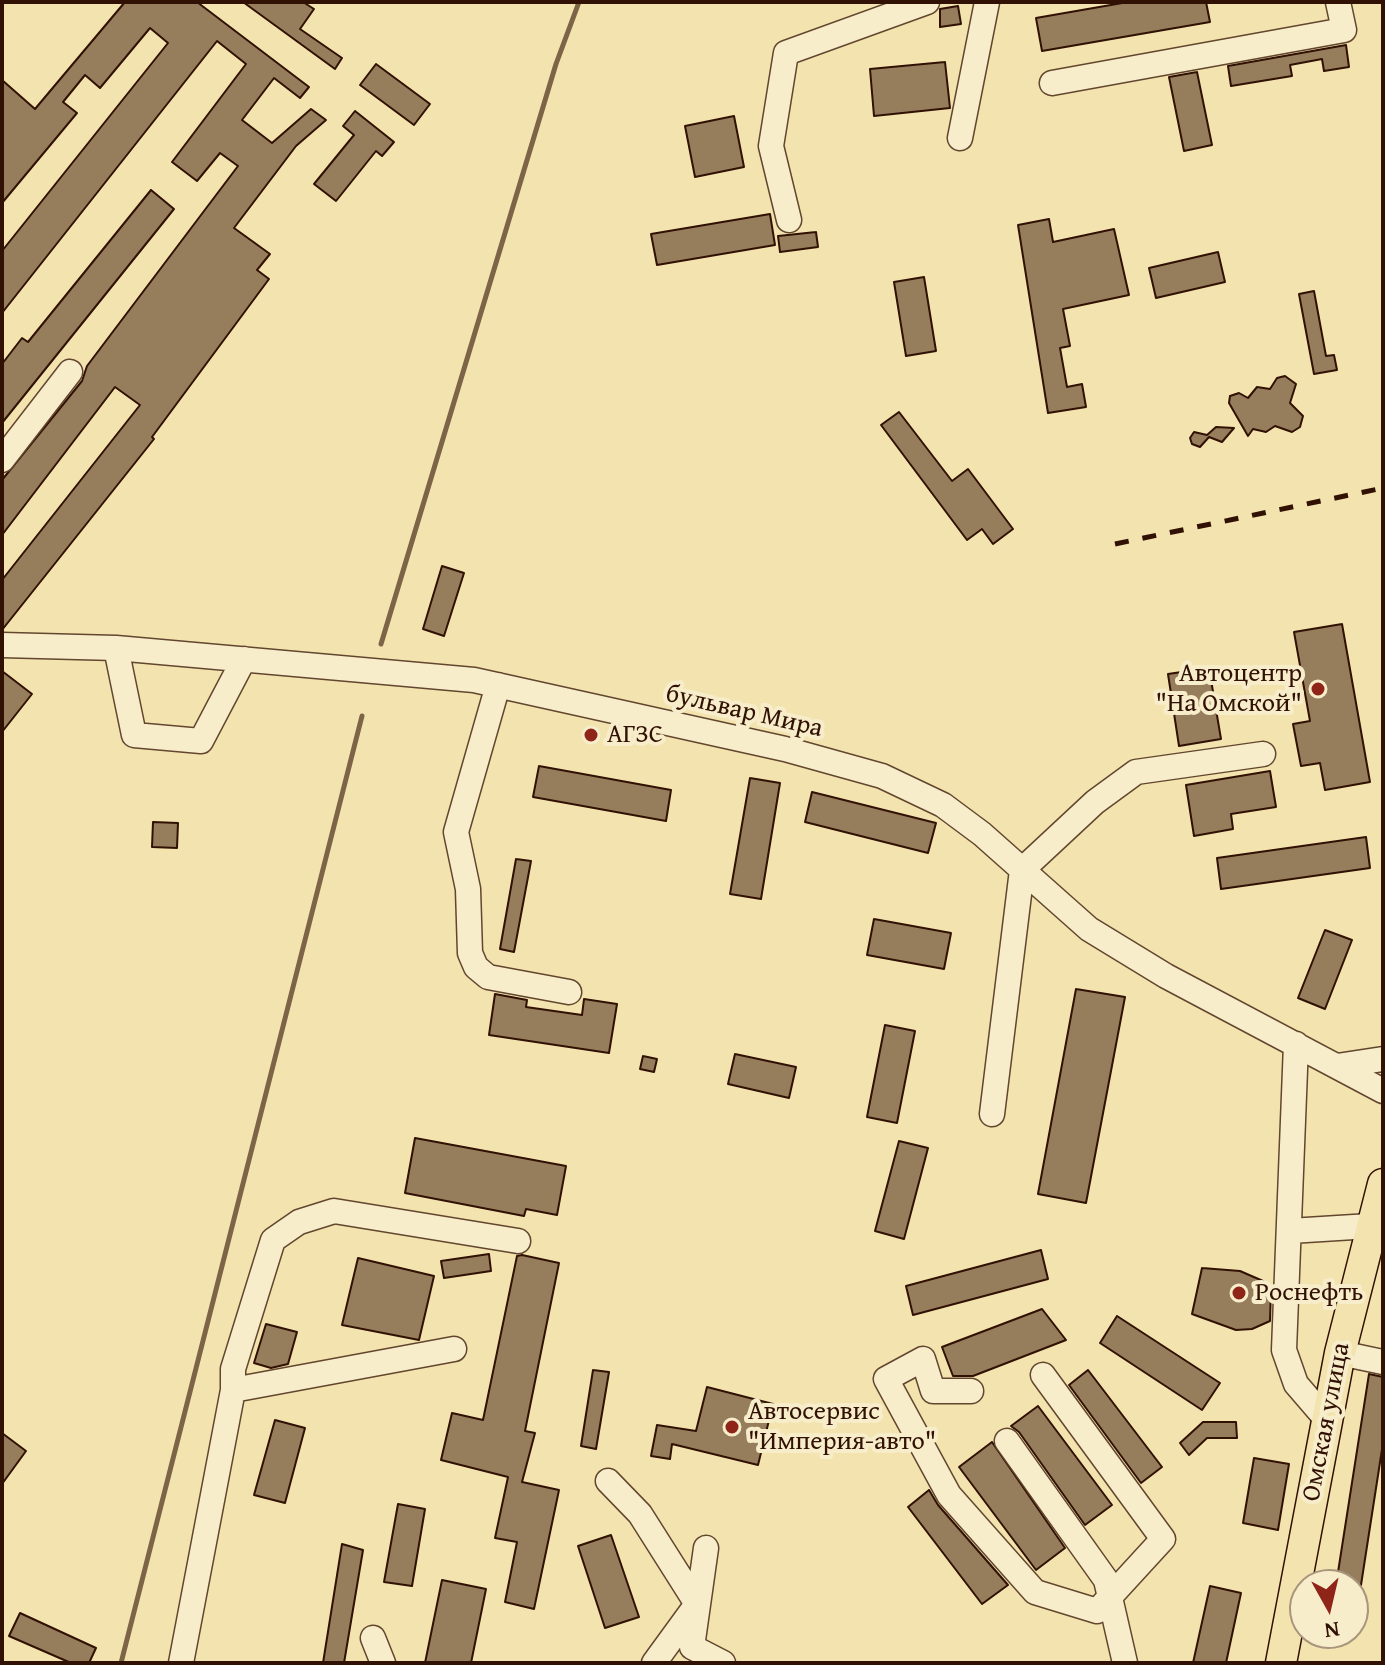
<!DOCTYPE html>
<meta charset="utf-8">
<style>
body{margin:0}
#map{position:relative;width:1385px;height:1665px;overflow:hidden;background:#f3e3af;font-family:"Gentium Book Plus",serif}
canvas{display:block}
.frame{position:absolute;inset:0;border:4px solid #311103;pointer-events:none}
.north{position:absolute;left:1289px;top:1569px;width:80px;height:80px;box-sizing:border-box;background:#f7edcb;border:2px solid #a8957b;border-radius:50%;rotate:172deg;font-size:22px;font-weight:700;line-height:32px;text-align:center;color:#311103}
.north::after{content:'';display:block;margin:auto;width:28px;height:36px;background:#8f2418;clip-path:polygon(50% 0,100% 100%,50% 72%,0 100%)}
</style>
<div id="map">
<canvas width="1385" height="1665"></canvas>
<div class="frame"></div>
<div class="north">N</div>
</div>
<script>
const c = document.querySelector('canvas').getContext('2d');
c.lineJoin = 'round';
function poly(rows) {
  const path = new Path2D();
  for (const r of rows) {
    path.moveTo(r[0], r[1]);
    for (let i = 2; i < r.length; i += 2) path.lineTo(r[i], r[i + 1]);
  }
  return path;
}
function stroke(path, color, width, dash) {
  c.strokeStyle = color;
  c.lineWidth = width;
  c.lineCap = dash ? 'butt' : 'round';
  c.setLineDash(dash || []);
  c.stroke(path);
}
function paint(path, color) {
  c.fillStyle = color;
  c.fill(path, 'evenodd');
}
function drawText(font, color, halo, rows, align = 'center') {
  c.font = font + ' "Gentium Book Plus",serif';
  c.lineWidth = 8;
  c.setLineDash([]);
  c.textBaseline = 'middle';
  c.strokeStyle = halo;
  c.fillStyle = color;
  for (const [text, x, y, turn = 0] of rows) {
    c.save();
    c.translate(x, y);
    c.rotate((+turn || 0) * Math.PI / 180);
    c.textAlign = isNaN(turn) ? turn : align;
    if (halo) c.strokeText(text, 0, 0);
    c.fillText(text, 0, 0);
    c.restore();
  }
}
stroke(poly([
 [381,644,556,64,579,2],
 [121,1663,362,716]
]), '#7e6447', 5);
const building = poly([
 [125,2,197,2,309,87,300,98,274,78,242,120,272,143,311,109,326,120,296,146,234,228,270,254,257,270,269,279,152,437,154,439,2,630,2,580,140,405,115,387,2,535,2,480,82,381,87,366,238,166,220,153,197,181,172,162,246,64,217,41,2,313,2,251,168,43,150,28,100,88,85,75,63,102,77,113,2,203,2,80,35,109,125,2],
 [243,2,303,2,314,9,300,29,342,58,335,69,243,2],
 [1128,2,1206,2,1210,22,1042,51,1036,18,1128,2],
 [958,6,961,24,940,27,940,9,958,6],
 [1346,45,1349,67,1324,71,1322,59,1290,65,1292,76,1231,86,1228,66,1346,45],
 [945,62,950,108,874,116,870,69,945,62],
 [376,64,430,104,414,125,360,85,376,64],
 [1197,72,1212,145,1184,151,1169,77,1197,72],
 [355,111,394,142,382,156,376,151,336,201,314,184,354,135,343,126,355,111],
 [734,116,744,167,695,177,685,126,734,116],
 [151,190,174,209,2,423,2,364,22,338,28,342,151,190],
 [770,214,775,245,657,265,651,234,770,214],
 [1049,219,1053,242,1114,229,1129,295,1063,309,1070,346,1060,348,1067,387,1082,384,1086,407,1048,413,1018,225,1049,219],
 [816,232,818,247,780,252,778,236,816,232],
 [1218,252,1225,282,1156,298,1149,268,1218,252],
 [924,277,936,351,906,356,894,282,924,277],
 [1314,291,1326,356,1334,355,1337,370,1314,374,1299,294,1314,291],
 [1285,376,1296,384,1290,403,1303,416,1300,427,1292,432,1275,426,1266,432,1253,429,1248,436,1229,403,1230,396,1239,393,1248,398,1257,387,1270,389,1277,378,1285,376],
 [899,412,952,481,968,469,1013,529,993,544,982,529,967,540,881,425,899,412],
 [1216,427,1234,428,1222,442,1209,437,1200,447,1192,444,1190,438,1194,432,1207,435,1216,427],
 [442,566,464,573,444,636,423,629,442,566],
 [1342,624,1370,782,1325,790,1320,763,1301,766,1293,724,1310,721,1294,632,1342,624],
 [1209,668,1221,739,1179,746,1168,674,1209,668],
 [2,671,32,694,2,732,2,671],
 [539,766,671,790,666,821,533,797,539,766],
 [1270,771,1276,807,1231,814,1233,829,1194,836,1186,785,1270,771],
 [750,778,780,783,761,899,730,894,750,778],
 [812,792,936,823,928,853,805,822,812,792],
 [153,822,178,823,177,848,152,847,153,822],
 [1366,837,1370,868,1221,889,1217,858,1366,837],
 [516,859,531,861,514,952,500,949,516,859],
 [874,919,951,933,944,969,867,955,874,919],
 [1325,930,1352,940,1325,1009,1298,998,1325,930],
 [1076,989,1125,997,1086,1203,1038,1194,1076,989],
 [495,994,527,1000,526,1007,582,1015,584,999,617,1004,609,1053,489,1035,495,994],
 [885,1025,915,1031,897,1123,867,1117,885,1025],
 [735,1054,796,1067,789,1098,728,1084,735,1054],
 [643,1056,657,1059,654,1072,640,1069,643,1056],
 [415,1138,566,1166,557,1215,526,1209,524,1216,405,1193,415,1138],
 [899,1141,928,1148,904,1239,875,1231,899,1141],
 [1041,1250,1048,1279,913,1315,906,1286,1041,1250],
 [489,1254,491,1271,444,1278,441,1261,489,1254],
 [522,1255,559,1263,525,1431,535,1433,522,1482,559,1490,534,1609,505,1602,517,1542,495,1538,508,1477,441,1460,452,1413,483,1420,517,1256,522,1255],
 [358,1258,434,1276,419,1340,342,1325,358,1258],
 [1202,1268,1240,1271,1263,1281,1271,1289,1270,1321,1252,1329,1236,1330,1192,1314,1202,1268],
 [1042,1309,1066,1340,973,1376,953,1376,942,1347,1042,1309],
 [1117,1316,1220,1383,1202,1410,1100,1343,1117,1316],
 [266,1324,297,1332,288,1364,271,1368,254,1363,266,1324],
 [593,1370,609,1372,596,1449,581,1446,593,1370],
 [1088,1370,1162,1467,1141,1483,1069,1385,1088,1370],
 [1369,1374,1383,1377,1383,1443,1361,1585,1336,1585,1369,1374],
 [707,1387,773,1404,758,1465,672,1444,670,1459,651,1456,657,1425,696,1431,707,1387],
 [1038,1406,1112,1505,1085,1525,1019,1432,1011,1426,1038,1406],
 [275,1420,305,1428,285,1503,254,1495,275,1420],
 [1203,1422,1236,1422,1237,1438,1207,1438,1189,1455,1180,1443,1203,1422],
 [2,1433,26,1451,2,1484,2,1433],
 [992,1442,1065,1548,1036,1570,959,1467,992,1442],
 [1254,1458,1289,1464,1278,1530,1243,1523,1254,1458],
 [929,1490,938,1505,1008,1585,982,1604,908,1507,929,1490],
 [398,1504,425,1509,412,1586,384,1582,398,1504],
 [611,1535,639,1617,605,1628,578,1546,611,1535],
 [342,1544,363,1550,344,1663,323,1663,342,1544],
 [442,1580,486,1589,471,1663,425,1663,442,1580],
 [1210,1586,1241,1593,1226,1663,1193,1663,1210,1586],
 [20,1613,96,1648,89,1663,71,1663,9,1636,20,1613]
]);
paint(building, '#967e5c');
stroke(building, '#311103', 2);
const minor = poly([
 [1052,83,1344,30,1338,2],
 [960,138,987,2],
 [789,220,771,146,786,53,927,2],
 [2,460,70,372],
 [2,645,116,648,474,680,785,749,882,776,943,805,982,834,1089,929,1166,976,1383,1091],
 [116,648,134,735,201,741,244,659],
 [498,685,456,832,468,889,470,953,476,967,488,977,569,992],
 [1296,1044,1284,1350,1296,1384,1327,1420],
 [1337,1066,1383,1059],
 [992,1114,1022,870,1095,802,1136,772,1263,754],
 [1290,1231,1370,1226],
 [1340,1353,1383,1362],
 [233,1390,233,1369,273,1240,299,1222,334,1211,518,1241],
 [971,1391,933,1391,923,1359,886,1379,949,1495,1035,1592,1097,1611,1163,1539,1043,1375],
 [1007,1441,1106,1580,1125,1663],
 [608,1481,640,1514,697,1604,654,1663],
 [706,1548,692,1647,723,1663],
 [373,1638,383,1663],
 [181,1663,233,1390,454,1349]
]);
const major = poly([
 [1281,1663,1340,1353,1383,1184]
]);
stroke(minor, '#62462e', 27);
stroke(major, '#311103', 33);
stroke(minor, '#f7edcb', 24);
stroke(major, '#f3e3af', 30);
stroke(poly([
 [1115,544,1383,488]
]), '#311103', 5, [14, 14]);
for (const [x, y, r, color] of [
 [1318,689,8,"#8f2418"],
 [591,735,8,"#8f2418"],
 [1239,1293,8,"#8f2418"],
 [732,1427,8,"#8f2418"]
]) {
  const dot = new Path2D();
  dot.arc(x, y, r, 0, 2 * Math.PI);
  c.fillStyle = color;
  c.fill(dot);
  stroke(dot, '#f7edcb', 3);
}
drawText('26px', '#311103', '#f7edcb', [
 ["Автоцентр",1302,674,"right"],
 ["\"На Омской\"",1302,704,"right"],
 ["АГЗС",607,735],
 ["Роснефть",1255,1293],
 ["Автосервис",748,1412],
 ["\"Империя-авто\"",748,1442]
], 'left');
drawText('26px', '#311103', '#f7edcb', [
 ["бульвар Мира",744,712,13],
 ["Омская улица",1327,1422,-79]
]);
</script>
